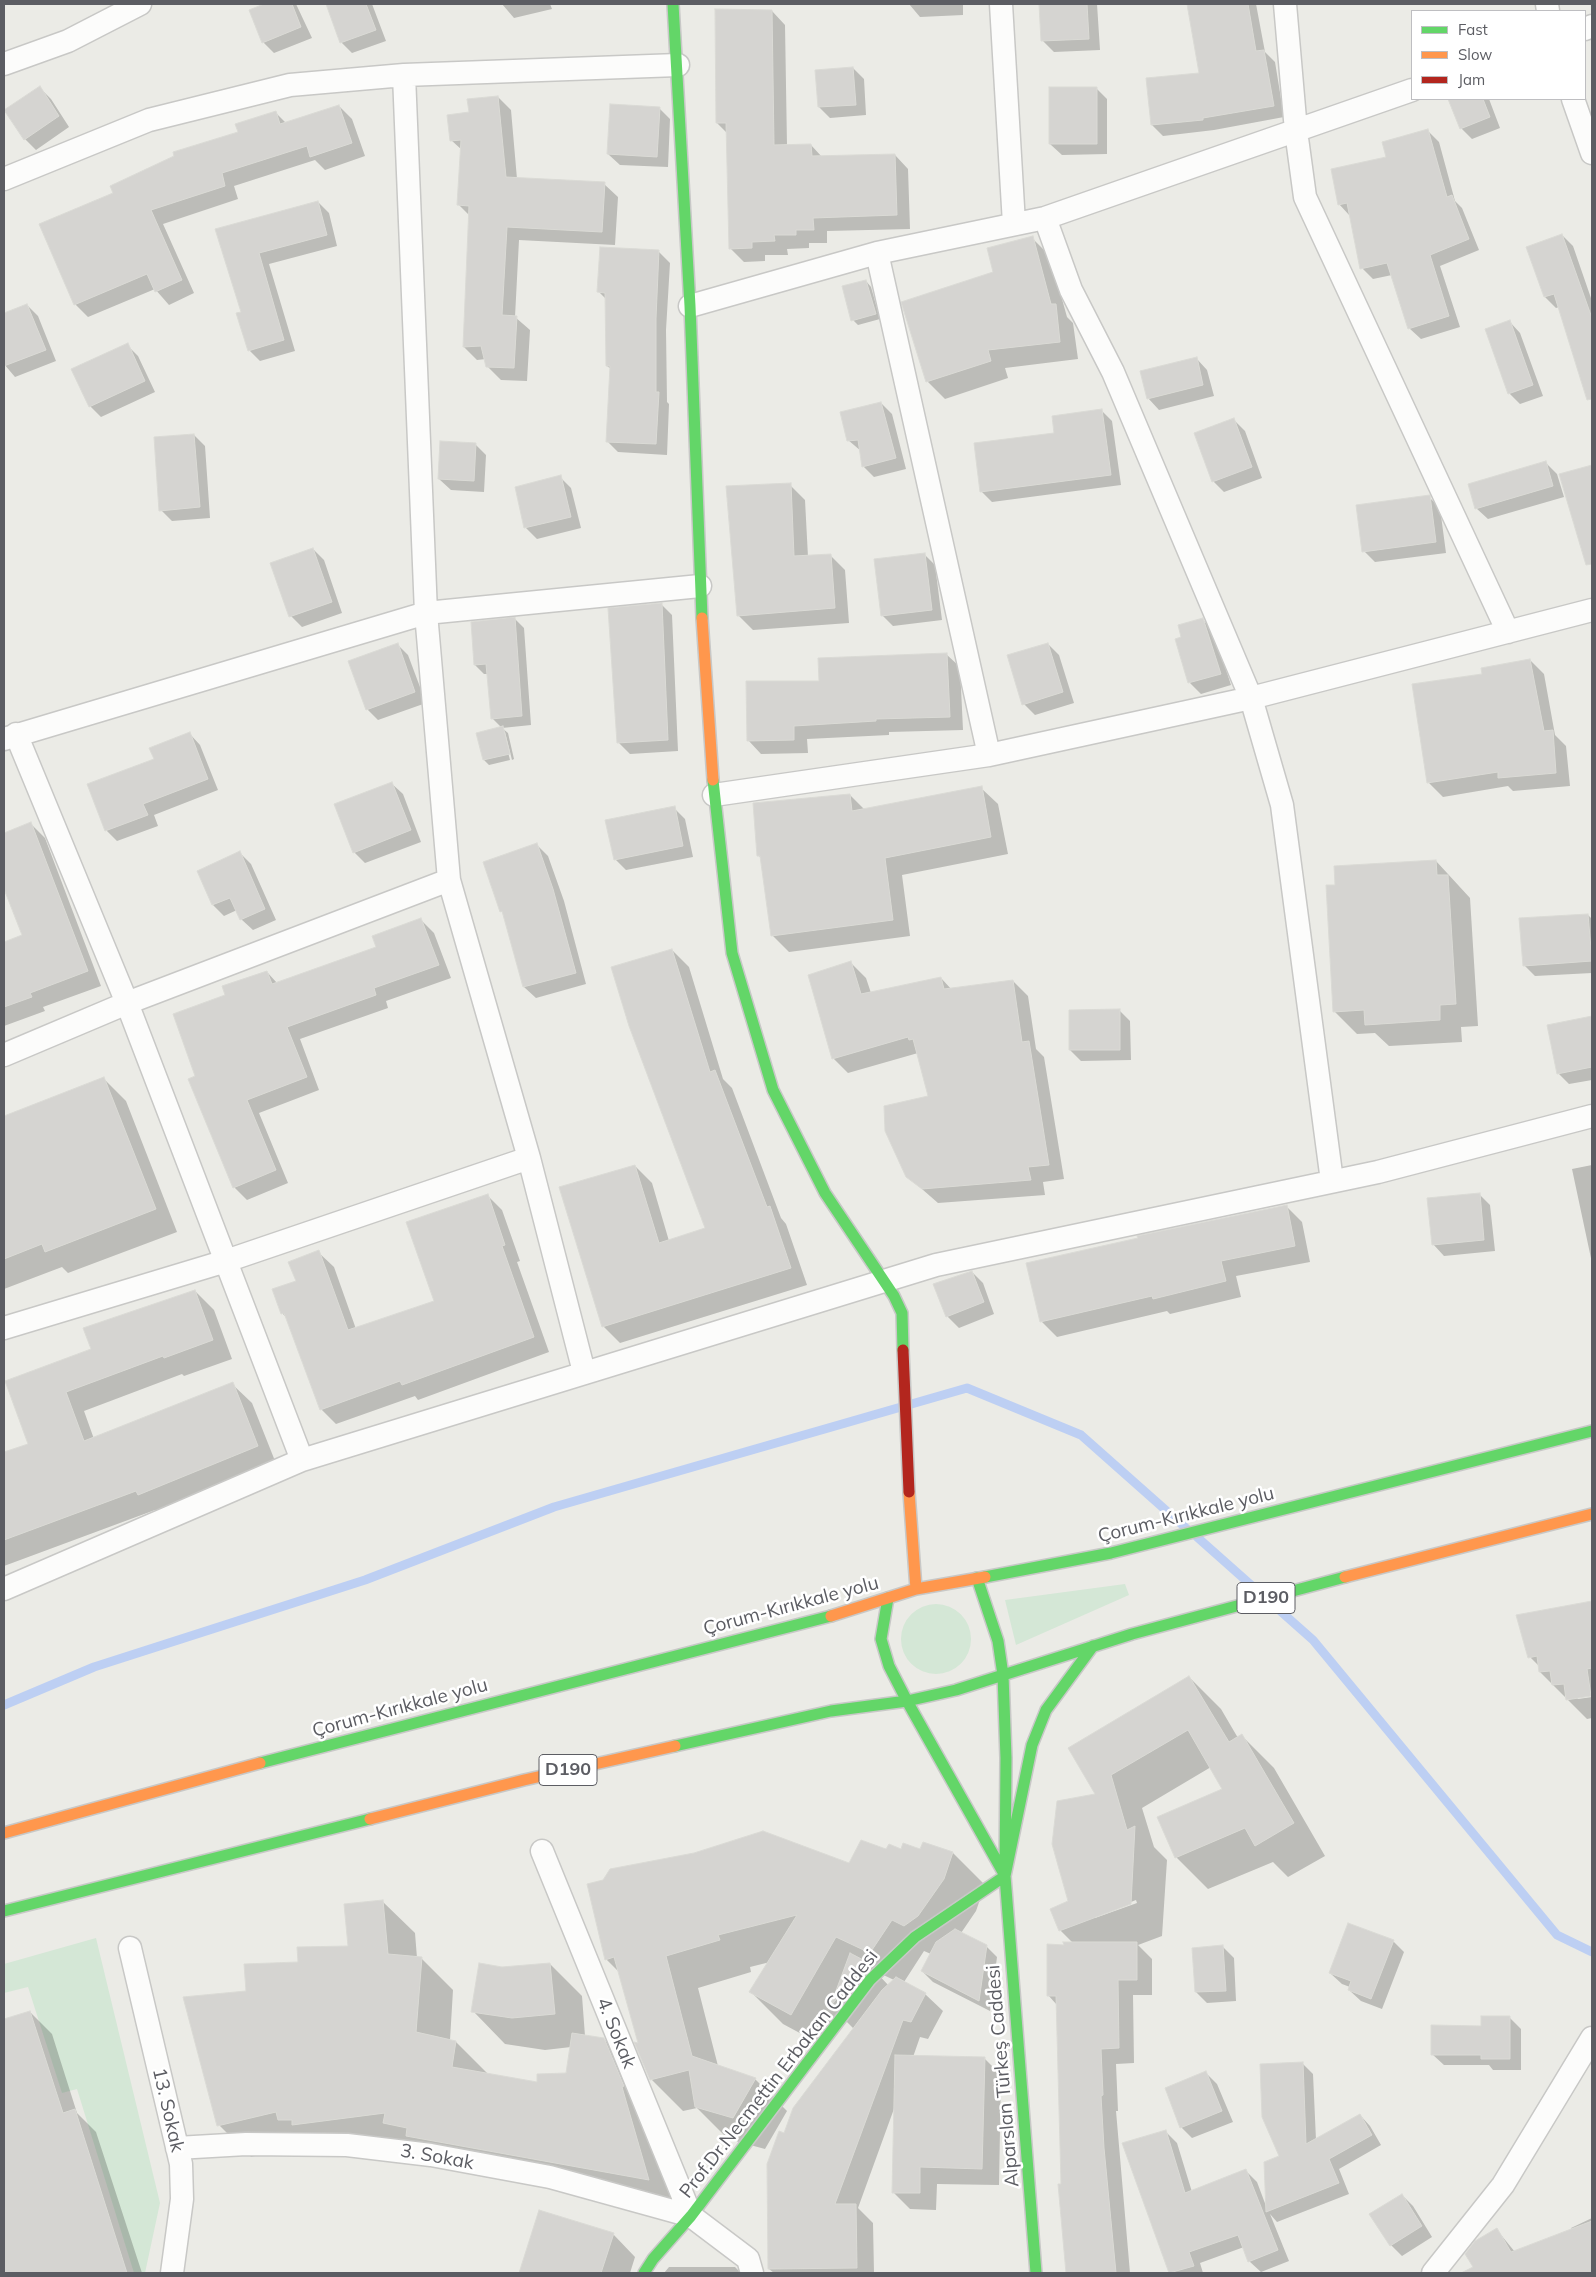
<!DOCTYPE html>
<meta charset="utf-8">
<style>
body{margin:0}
#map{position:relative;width:1596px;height:2277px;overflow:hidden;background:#ebebe6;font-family:Mulish,sans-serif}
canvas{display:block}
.frame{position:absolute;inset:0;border:5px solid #5c5d63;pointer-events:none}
.legend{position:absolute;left:1411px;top:10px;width:175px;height:90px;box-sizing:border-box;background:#fff;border:1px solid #bebec1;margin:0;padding:6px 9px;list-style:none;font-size:15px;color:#5c5d63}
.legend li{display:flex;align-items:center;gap:10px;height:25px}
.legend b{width:25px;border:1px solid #bebec1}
</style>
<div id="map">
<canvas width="1596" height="2277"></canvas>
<div class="frame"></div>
<ul class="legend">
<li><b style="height:6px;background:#63d668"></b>Fast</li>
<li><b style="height:6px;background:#ff974d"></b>Slow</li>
<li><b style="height:6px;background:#b3261e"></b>Jam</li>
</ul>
</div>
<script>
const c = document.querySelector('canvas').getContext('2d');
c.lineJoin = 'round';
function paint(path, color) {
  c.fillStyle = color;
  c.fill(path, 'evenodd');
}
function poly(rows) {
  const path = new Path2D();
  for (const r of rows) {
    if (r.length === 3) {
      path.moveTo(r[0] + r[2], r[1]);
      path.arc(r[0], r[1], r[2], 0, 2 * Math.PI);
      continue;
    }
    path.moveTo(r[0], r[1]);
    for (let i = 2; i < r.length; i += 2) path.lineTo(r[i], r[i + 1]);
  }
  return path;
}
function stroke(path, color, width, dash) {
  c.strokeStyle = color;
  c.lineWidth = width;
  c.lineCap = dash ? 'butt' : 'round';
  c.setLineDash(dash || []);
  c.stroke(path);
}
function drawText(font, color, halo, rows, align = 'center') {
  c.font = font + ' Mulish,sans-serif';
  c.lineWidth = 5;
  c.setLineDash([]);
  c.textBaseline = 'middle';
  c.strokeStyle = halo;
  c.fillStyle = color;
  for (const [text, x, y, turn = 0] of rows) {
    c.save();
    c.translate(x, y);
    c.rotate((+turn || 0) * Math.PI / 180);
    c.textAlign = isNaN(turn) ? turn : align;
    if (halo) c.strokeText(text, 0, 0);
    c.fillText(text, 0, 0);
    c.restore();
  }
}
paint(poly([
 [1125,1584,1129,1595,1016,1645,1005,1600],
 [936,1639,35],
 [96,1938,160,2203,145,2273,134,2273,77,2089,62,2093,28,1987,4,1993,4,1964]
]), '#d4e7d6');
paint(poly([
 [267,4,296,4,312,38,274,53,263,42,250,10],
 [333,4,372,4,386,41,352,53,341,42,328,6],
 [502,4,550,4,552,9,514,18],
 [909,4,963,4,963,15,920,17],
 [1041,4,1097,4,1100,50,1054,52,1043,41],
 [1189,4,1256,4,1265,52,1275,62,1284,117,1214,130,1163,136,1152,125,1201,74],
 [772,11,785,25,787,146,811,145,822,157,895,155,908,169,910,229,827,231,827,243,809,243,809,248,787,249,788,255,765,255,765,261,744,262,730,248,728,134,717,123],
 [853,68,864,79,866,115,830,118,819,107],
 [40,88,51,99,69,127,36,150,25,139],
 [1096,88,1107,99,1107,154,1062,155,1050,144],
 [498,97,511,110,517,179,604,184,618,197,615,245,519,240,515,317,530,330,527,381,501,380,487,366,486,359,477,360,464,347,470,216,459,205,462,150,451,140,470,114],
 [1450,99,1489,99,1500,128,1472,139,1461,128],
 [339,106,352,119,365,156,325,170,315,160,234,186,238,199,163,224,194,293,169,305,155,289,88,317,75,304,115,194,239,133,276,113,287,124],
 [659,108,670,119,668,167,620,165,608,154],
 [1428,131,1439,142,1455,201,1462,208,1479,250,1440,266,1460,327,1421,339,1409,328,1392,275,1373,279,1362,268,1350,216,1339,204,1388,158],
 [318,202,329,213,337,246,269,264,295,351,260,361,249,350,243,313,217,230],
 [1562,235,1573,246,1592,301,1592,378,1589,379,1559,307,1556,308,1545,297],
 [1032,238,1050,256,1067,317,1073,323,1078,359,1005,368,1008,378,945,399,927,381,995,273],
 [659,252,670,263,666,330,667,402,669,404,667,455,618,452,607,441,611,369,607,366,606,299,599,292],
 [866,281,871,287,880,319,858,325,853,320],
 [27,305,38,316,56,361,15,377,4,364,4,314],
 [1509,321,1520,333,1543,396,1520,404,1509,393],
 [127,345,138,356,155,392,101,417,90,406],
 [1196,358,1207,370,1214,396,1159,410,1148,398],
 [881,403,892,414,906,469,874,477,863,466,861,451,848,440],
 [1101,410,1112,421,1121,485,992,502,981,491,1056,434],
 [1234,420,1245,431,1262,478,1224,492,1213,481],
 [194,435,205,446,210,518,172,521,161,510],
 [475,444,486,455,484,492,451,490,439,479],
 [1546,463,1557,474,1564,497,1488,519,1476,508],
 [1592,466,1592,565,1585,558,1561,475],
 [560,477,571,488,581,528,537,539,526,528,516,488],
 [790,485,805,500,808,557,830,555,845,570,849,623,753,630,738,615,727,488],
 [1429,497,1440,508,1446,553,1375,562,1364,551],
 [313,549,324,560,342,613,302,627,291,616],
 [924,554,935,565,942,620,893,626,882,615],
 [661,604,672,615,678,751,630,754,619,743],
 [515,619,524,628,531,725,502,728,508,733,514,759,512,760,505,732,503,732,510,760,489,765,484,760,502,728,492,718,488,674,484,674,475,665],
 [1202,619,1213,630,1231,685,1201,694,1190,683,1177,640,1183,638],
 [397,644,408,655,426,703,378,720,367,709],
 [1048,644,1059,655,1074,703,1035,715,1024,704],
 [946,654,960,667,963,730,889,732,889,735,807,739,808,753,761,754,748,740,820,682],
 [1530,660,1544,674,1555,735,1566,746,1570,786,1513,791,1508,786,1443,797,1429,783,1483,675],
 [189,733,200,745,218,790,154,815,158,826,117,841,106,830,155,760],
 [391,783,403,794,421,842,365,863,354,852],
 [981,788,998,804,1008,854,902,875,910,936,789,952,772,935,761,858,759,856,850,795,865,810],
 [674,808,685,819,693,857,626,870,615,859],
 [31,824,45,838,101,986,43,1007,45,1011,4,1026,4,943,23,935,4,886,4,835],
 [537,845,548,856,564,901,586,984,536,998,524,987,504,914,501,911],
 [240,853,251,864,276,920,253,930,241,919,237,910,224,916,213,905],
 [1436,861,1470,898,1478,1026,1461,1027,1462,1042,1389,1046,1375,1033,1357,1034,1335,1012,1337,886],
 [1588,915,1592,919,1592,973,1535,976,1524,965],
 [421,920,434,933,451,978,386,1001,388,1008,300,1039,319,1090,259,1113,288,1183,247,1200,234,1187,197,1076,226,995,267,972,277,983,378,948],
 [672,950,689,967,723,1079,732,1088,781,1218,786,1224,807,1285,620,1343,603,1326,635,1166,652,1183,669,1241,706,1229],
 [851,963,866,978,871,993,941,978,952,990,1013,981,1028,996,1036,1049,1044,1057,1064,1179,1043,1182,1045,1195,938,1203,907,1176,930,1097,918,1053,848,1073,833,1058],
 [1119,1010,1130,1021,1131,1060,1081,1061,1070,1050],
 [1592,1017,1592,1080,1569,1084,1558,1073,1548,1026],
 [104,1079,126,1101,177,1232,68,1273,62,1267,4,1289,4,1117],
 [1592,1165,1592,1263,1572,1169],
 [1479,1194,1490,1205,1495,1251,1444,1256,1433,1244],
 [487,1195,502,1210,520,1261,517,1262,549,1352,418,1400,415,1396,336,1424,321,1409,288,1319,282,1313,297,1281,318,1252,334,1267,356,1329,435,1302],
 [1286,1206,1302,1222,1310,1262,1236,1276,1241,1297,1170,1314,1167,1311,1057,1337,1041,1321],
 [972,1272,983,1283,994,1314,959,1328,947,1316,935,1285],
 [195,1291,214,1310,232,1359,184,1376,182,1374,84,1411,94,1439,232,1384,252,1403,277,1466,158,1513,155,1510,4,1566,4,1454,29,1444,93,1350],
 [1592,1602,1592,1695,1576,1697,1578,1699,1592,1697,1592,1718,1587,1719,1540,1672,1540,1667,1530,1657,1518,1616],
 [1189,1677,1221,1709,1238,1738,1242,1736,1274,1768,1325,1856,1288,1877,1273,1862,1208,1889,1176,1857,1224,1790,1211,1767,1142,1808,1154,1847,1167,1860,1162,1936,1138,1945,1152,1959,1152,1995,1133,1995,1134,2063,1116,2064,1118,2111,1116,2111,1130,2273,1067,2273,1060,2186,1062,2185,1057,2005,1048,1995,1066,1946,1073,1943,1060,1930,1070,1901,1097,1795,1069,1749],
 [1136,1900,1137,1903,1095,1918,1095,1916],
 [924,1843,953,1853,985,1885,976,1911,961,1933,986,1946,997,1957,990,2011,933,1982,922,1971,931,1954,924,1951,904,1982,925,1994,943,2011,928,2039,920,2037,913,2057,984,2058,1001,2075,999,2185,937,2184,936,2210,910,2209,893,2192,895,2106,858,2208,873,2223,874,2273,774,2273,769,2269,784,2134,854,2029,841,2016,824,2046,783,2024,751,1992,770,1962,750,1967,751,1972,698,1988,718,2066,755,2079,787,2111,765,2149,728,2139,697,2108,683,2111,651,2079,619,1972,606,1959,887,1851,921,1851],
 [875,1971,894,1980,889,1986],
 [382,1901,415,1933,417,1958,421,1958,453,1990,450,2040,456,2042,488,2074,538,2084,568,2074,571,2047,545,2050,505,2044,473,2011,502,1968,550,1964,582,1996,585,2036,604,2039,636,2071,680,2209,408,2146,326,2157,321,2152,304,2145,251,2157,219,2125,248,1992,299,1963,349,1947],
 [1393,1941,1404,1952,1382,2009,1361,2001,1349,1990,1350,1987,1342,1984,1330,1973],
 [1223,1947,1234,1958,1236,2001,1207,2003,1196,1992],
 [30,2012,52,2034,77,2113,96,2132,142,2273,4,2273,4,2021],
 [1510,2018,1521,2029,1521,2070,1493,2070,1489,2065,1444,2065,1432,2054],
 [1303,2064,1313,2074,1316,2140,1360,2115,1370,2126,1381,2145,1339,2169,1349,2194,1277,2222,1270,2214,1289,2261,1261,2272,1249,2261,1244,2247,1200,2263,1203,2273,1170,2273,1124,2144,1166,2132,1177,2143,1192,2192,1246,2171,1257,2182,1266,2206,1281,2157],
 [1206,2073,1217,2084,1233,2122,1192,2138,1181,2127],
 [1402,2195,1413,2206,1432,2237,1402,2256,1391,2245],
 [539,2211,613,2234,635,2257,630,2273,520,2273],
 [1592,2218,1592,2273,1478,2273,1467,2254,1497,2230,1515,2252,1572,2230,1571,2228],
 [669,2267,735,2267,741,2273,664,2273]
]), '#0003');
stroke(poly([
 [1197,1537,1313,1640,1557,1935,1592,1952],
 [4,1705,94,1667,365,1580,554,1507,967,1388,1081,1435,1187,1529]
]), '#bdcff3', 9);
const building = poly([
 [264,4,292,4,301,27,262,43,249,10,264,4],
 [326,4,366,4,376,30,340,43,326,4],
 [1039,4,1087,4,1089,39,1041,41,1039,4],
 [1187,4,1248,4,1256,51,1264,50,1274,106,1203,118,1203,120,1151,125,1146,78,1199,73,1187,4],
 [715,9,772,10,774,145,811,144,812,156,895,154,897,215,813,218,814,230,796,230,796,235,774,235,775,241,752,242,752,248,729,249,726,123,716,123,715,9],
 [853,67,856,105,818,107,815,70,853,67],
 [40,86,59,116,24,140,4,110,40,86],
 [1049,87,1097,87,1097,144,1049,144,1049,87],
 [498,96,506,177,605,182,602,232,507,227,502,315,517,316,514,368,486,367,481,346,463,347,469,206,457,205,461,140,450,141,447,115,469,112,467,99,498,96],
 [1448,99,1483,99,1490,117,1460,129,1448,99],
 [610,104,660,107,657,157,607,154,610,104],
 [339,105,352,143,310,157,307,146,222,173,225,186,151,210,182,280,155,292,147,274,74,305,39,224,113,193,110,186,174,156,173,152,238,132,235,124,276,111,280,124,339,105],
 [1428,129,1447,197,1452,195,1469,239,1430,255,1449,316,1408,329,1387,263,1360,269,1347,203,1338,205,1331,169,1386,157,1382,142,1428,129],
 [318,201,327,235,259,253,284,340,248,351,236,313,241,312,215,229,318,201],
 [1562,234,1592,318,1592,399,1587,400,1554,294,1544,297,1526,247,1562,234],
 [1033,236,1051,304,1056,304,1060,342,988,350,991,361,926,382,901,302,993,272,987,248,1033,236],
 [600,247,659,250,656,318,656,392,659,392,656,444,606,442,610,366,606,366,605,293,597,292,600,247],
 [866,280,876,314,851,321,842,286,866,280],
 [27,304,46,350,4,366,4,313,27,304],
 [1510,320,1533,385,1508,394,1485,329,1510,320],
 [128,343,145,381,89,407,71,369,128,343],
 [1197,357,1203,385,1147,399,1140,371,1197,357],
 [881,402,896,458,862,467,858,440,847,441,840,412,881,402],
 [1102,409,1111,475,980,492,974,443,1054,433,1052,416,1102,409],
 [1234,418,1252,467,1212,482,1194,433,1234,418],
 [194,434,200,507,159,511,154,437,194,434],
 [440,441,476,443,474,481,438,479,440,441],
 [1546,461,1553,486,1475,509,1468,484,1546,461],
 [1592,465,1592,564,1586,565,1559,474,1592,465],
 [561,475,571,517,524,528,515,487,561,475],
 [791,483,794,556,831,554,835,608,737,616,726,486,791,483],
 [1430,495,1436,542,1362,552,1356,505,1430,495],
 [313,548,332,602,289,617,270,563,313,548],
 [925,553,932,610,881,616,874,559,925,553],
 [662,603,668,740,617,743,608,608,662,603],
 [515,617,522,716,491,719,486,664,474,665,471,622,515,617],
 [1203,618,1221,674,1188,683,1175,639,1181,637,1178,625,1203,618],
 [398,643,415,692,366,710,348,661,398,643],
 [1048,643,1063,692,1022,705,1007,655,1048,643],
 [947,653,950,717,876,719,876,721,794,726,794,740,747,741,746,681,819,681,818,658,947,653],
 [1530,659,1544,731,1553,730,1556,773,1498,778,1498,772,1427,783,1412,684,1482,674,1481,668,1530,659],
 [503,726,510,754,483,760,476,733,503,726],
 [190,732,208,779,143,804,148,815,105,831,87,784,154,759,149,748,190,732],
 [392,782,411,830,353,853,334,804,392,782],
 [982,786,991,837,885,858,893,920,771,936,760,856,757,856,753,803,850,794,852,811,982,786],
 [675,806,683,846,614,860,605,820,675,806],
 [31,822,88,971,30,993,32,997,4,1007,4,942,22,935,4,889,4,833,31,822],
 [537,843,553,889,576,973,523,987,502,911,500,912,483,862,537,843],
 [240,851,265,909,240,920,230,898,212,905,197,871,240,851],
 [1436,860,1437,875,1448,875,1456,1004,1440,1005,1440,1020,1365,1025,1364,1010,1333,1012,1326,885,1335,885,1334,866,1436,860],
 [1588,914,1592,961,1523,966,1519,918,1588,914],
 [421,918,439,965,374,988,376,995,287,1027,307,1077,247,1100,276,1170,233,1188,188,1079,195,1076,173,1014,225,995,222,986,267,971,272,984,376,947,372,936,421,918],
 [672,949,710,1072,715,1070,767,1207,770,1206,791,1268,602,1327,559,1187,635,1165,659,1243,705,1228,629,1026,611,967,672,949],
 [851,961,861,994,941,977,944,989,1013,980,1022,1042,1029,1041,1049,1165,1028,1167,1031,1180,922,1189,906,1177,885,1131,884,1106,928,1096,913,1039,909,1040,908,1037,832,1059,808,975,851,961],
 [1120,1009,1120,1050,1069,1050,1069,1010,1120,1009],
 [1592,1016,1592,1067,1557,1074,1547,1025,1592,1016],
 [104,1077,156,1209,45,1252,42,1244,4,1259,4,1116,104,1077],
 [1480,1193,1484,1240,1432,1245,1427,1198,1480,1193],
 [488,1194,505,1245,502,1246,534,1337,402,1385,400,1381,320,1410,284,1313,281,1314,272,1289,296,1281,288,1262,319,1250,348,1330,434,1301,406,1222,488,1194],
 [1287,1205,1295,1246,1221,1261,1226,1281,1153,1299,1152,1296,1040,1322,1026,1263,1138,1238,1137,1236,1287,1205],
 [972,1271,984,1302,946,1317,933,1284,972,1271],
 [195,1290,213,1340,164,1358,163,1356,66,1392,84,1441,233,1382,258,1446,138,1495,136,1491,4,1540,4,1452,28,1444,5,1381,91,1349,83,1328,195,1290],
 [1592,1601,1592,1668,1587,1669,1591,1696,1566,1700,1564,1684,1552,1685,1550,1671,1539,1672,1537,1656,1528,1658,1516,1615,1592,1601],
 [1189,1676,1229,1742,1242,1734,1294,1823,1255,1846,1245,1828,1175,1858,1157,1817,1222,1789,1188,1730,1111,1775,1127,1830,1135,1826,1131,1904,1059,1931,1050,1909,1068,1901,1052,1844,1057,1801,1095,1794,1068,1748,1189,1676],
 [763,1831,849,1863,861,1840,886,1849,889,1844,901,1849,903,1843,920,1849,923,1842,953,1852,944,1879,918,1916,904,1926,892,1920,870,1953,836,1937,791,2015,749,1992,797,1915,718,1935,720,1940,666,1956,692,2056,756,2078,733,2118,695,2107,689,2070,650,2080,634,2042,638,2043,614,1957,605,1960,587,1884,603,1880,610,1869,694,1853,763,1831],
 [383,1900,388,1954,422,1957,416,2032,456,2041,452,2067,537,2082,537,2074,566,2073,572,2033,604,2038,624,2086,622,2087,649,2180,406,2136,407,2128,383,2123,385,2113,292,2125,292,2120,278,2120,276,2112,217,2126,183,1997,246,1991,244,1964,298,1962,297,1947,348,1946,344,1904,383,1900],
 [1348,1923,1394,1940,1371,1999,1348,1990,1351,1981,1329,1973,1348,1923],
 [955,1929,987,1945,979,2001,921,1971,936,1942,955,1929],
 [1063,1942,1137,1942,1137,1980,1118,1980,1119,2048,1101,2049,1103,2095,1101,2096,1104,2148,1116,2273,1066,2273,1058,2184,1061,2184,1056,1996,1047,1996,1047,1944,1064,1945,1063,1942],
 [1223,1945,1226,1991,1195,1992,1192,1948,1223,1945],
 [850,1953,867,1962,830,2007,850,1953],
 [479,1963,502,1967,550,1963,555,2014,512,2018,471,2012,479,1963],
 [896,1977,926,1993,911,2022,903,2020,835,2204,856,2204,857,2268,768,2269,767,2164,779,2131,784,2133,793,2108,882,1990,896,1977],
 [30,2011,63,2113,75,2109,127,2273,4,2273,4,2019,30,2011],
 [1481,2016,1510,2016,1510,2059,1481,2059,1481,2055,1431,2055,1431,2025,1481,2026,1481,2016],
 [895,2055,985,2057,982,2169,920,2167,920,2193,892,2193,895,2055],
 [1303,2062,1306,2144,1360,2114,1372,2135,1329,2159,1339,2183,1266,2212,1264,2162,1279,2156,1262,2117,1260,2064,1303,2062],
 [1206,2071,1222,2111,1180,2128,1165,2088,1206,2071],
 [1166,2130,1185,2193,1246,2169,1278,2250,1248,2262,1238,2235,1189,2252,1194,2266,1169,2273,1122,2143,1166,2130],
 [1402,2194,1422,2226,1390,2246,1369,2214,1402,2194],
 [539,2210,614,2233,601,2273,519,2273,539,2210],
 [1592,2221,1592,2273,1461,2273,1473,2267,1465,2254,1475,2241,1497,2228,1511,2252,1592,2221]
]);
paint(building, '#d5d4d1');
stroke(building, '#dadad5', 1);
const street = poly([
 [1001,4,1014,224],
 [1285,4,1296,131,1305,197,1508,632],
 [1547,4,1548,11],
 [1585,29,1592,26],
 [4,64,68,41,140,4],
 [404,75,426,613,449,880,529,1158,584,1372],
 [1573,99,1592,153],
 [4,179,149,120,290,85,404,75,678,65],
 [1045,218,1071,290,1113,372,1251,698,1282,805,1332,1181],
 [877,253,989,755],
 [690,306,877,253,1045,218,1412,90],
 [16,734,127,1003,302,1460],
 [4,739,426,613,700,586],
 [714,795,989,755,1251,698,1592,610],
 [4,1055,127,1003,449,880],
 [4,1328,226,1261,529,1158],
 [4,1589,302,1460,936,1265,1378,1172,1592,1116],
 [542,1851,691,2216],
 [130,1948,181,2164,182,2199,172,2273],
 [177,2148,246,2144,347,2145,431,2155,550,2177,691,2216,748,2259,752,2273],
 [1433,2273,1503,2185,1592,2038]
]);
const fast = poly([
 [673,4,690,306,702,618],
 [713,780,732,953,773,1090,825,1193,894,1296,902,1313,903,1350],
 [985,1577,1111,1553,1592,1431],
 [977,1578,998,1641,1003,1675],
 [888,1598,881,1639,889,1666,907,1701],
 [1003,1675,1006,1758,1005,1876,1036,2273],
 [907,1701,1003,1872],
 [675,1746,831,1711,907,1701,956,1690,1132,1634,1345,1577],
 [260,1763,831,1616],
 [1005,1876,1032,1745,1046,1710,1093,1646],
 [4,1911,370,1819],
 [644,2273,653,2259,691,2216,870,1980,915,1937,1005,1876]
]);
const slow = poly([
 [702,618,713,780],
 [909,1492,916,1589],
 [1345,1577,1592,1514],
 [831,1616,916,1589,985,1577],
 [370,1819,524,1780,675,1746],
 [4,1833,260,1763]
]);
const jam = poly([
 [903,1350,909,1492]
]);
stroke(street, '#c8c8c6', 25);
stroke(fast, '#c8c8c7', 14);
stroke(slow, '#c8c8c7', 14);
stroke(jam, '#c8c8c7', 14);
stroke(street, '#fcfcfb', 22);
stroke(fast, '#63d668', 11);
stroke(slow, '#ff974d', 11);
stroke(jam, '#b3261e', 11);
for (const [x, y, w] of [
 [1266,1598,58],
 [568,1770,58]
]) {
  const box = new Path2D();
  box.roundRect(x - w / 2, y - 15.5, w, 31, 4);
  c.fillStyle = '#fff';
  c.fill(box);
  stroke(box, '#5c5d63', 1);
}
drawText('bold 18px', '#5c5d63', null, [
 ["D190",1266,1598],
 ["D190",568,1770]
]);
drawText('19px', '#5c5d63', '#fff', [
 ["Çorum-Kırıkkale yolu",1186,1515,-14],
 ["Çorum-Kırıkkale yolu",791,1606,-15],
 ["Çorum-Kırıkkale yolu",400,1708,-15],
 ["4. Sokak",616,2033,68],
 ["Prof.Dr.Necmettin Erbakan Caddesi",779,2074,-52],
 ["Alparslan Türkeş Caddesi",1003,2076,-95],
 ["13. Sokak",168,2110,77],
 ["3. Sokak",437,2157,10]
]);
</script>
